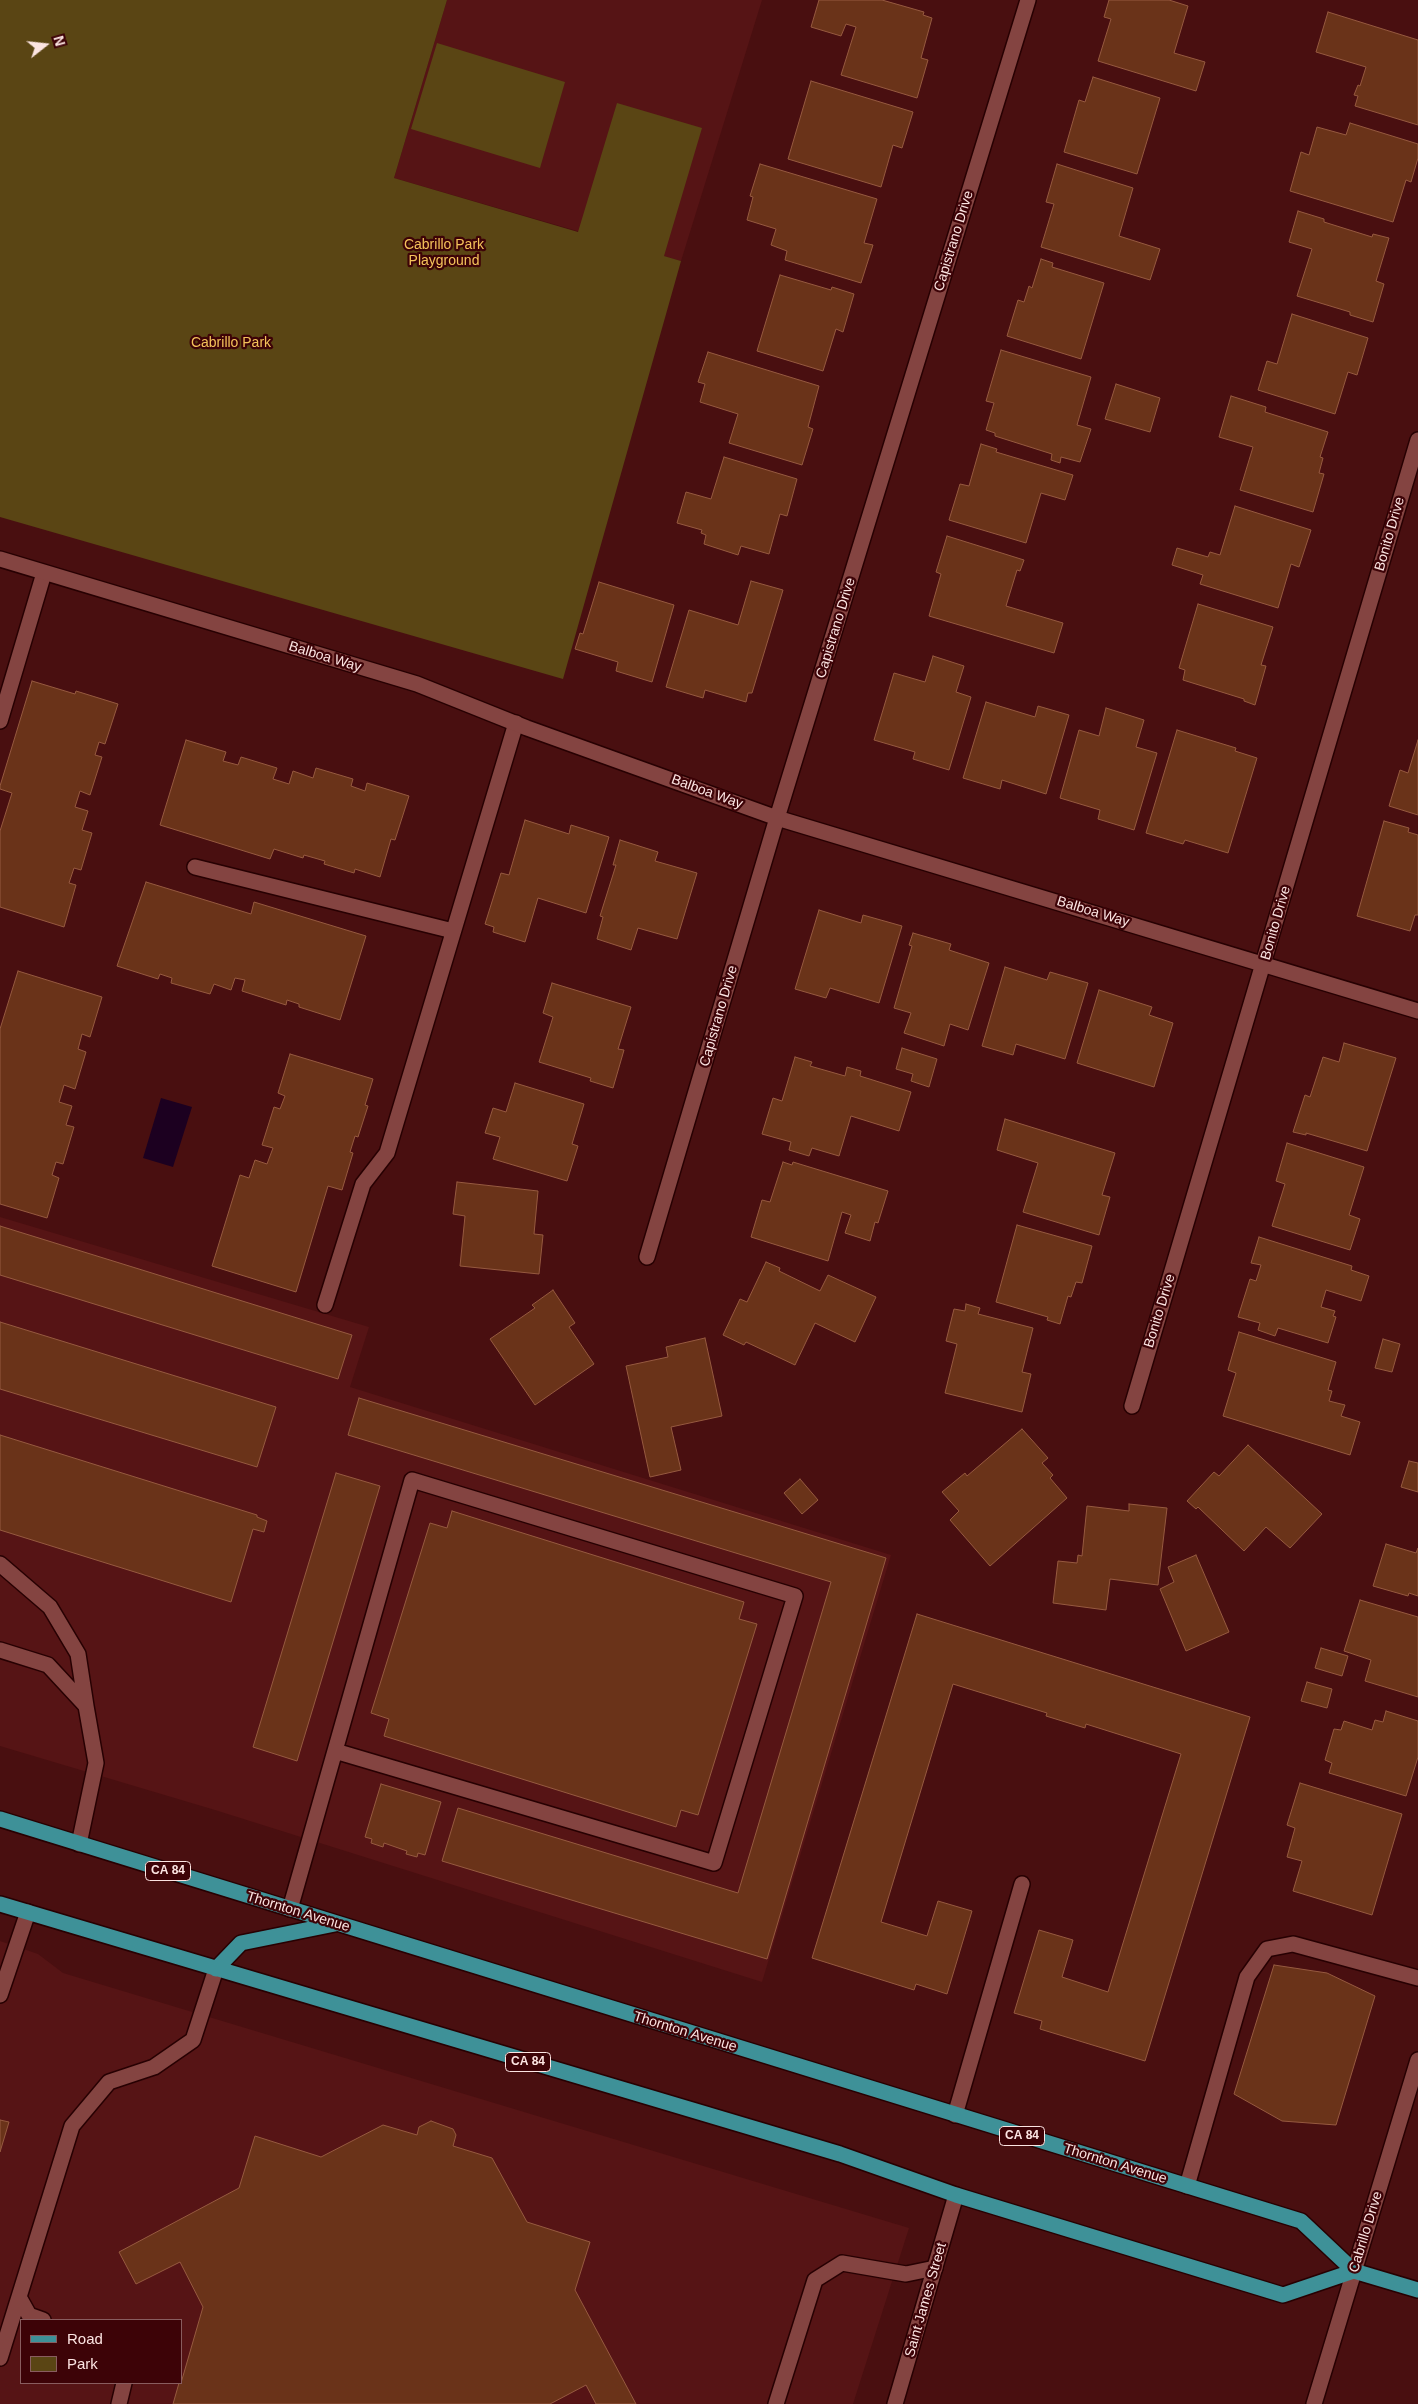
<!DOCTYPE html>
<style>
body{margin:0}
#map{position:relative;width:1418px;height:2404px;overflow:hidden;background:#490f10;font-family:Arial,sans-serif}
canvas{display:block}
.legend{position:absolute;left:20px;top:2319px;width:162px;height:65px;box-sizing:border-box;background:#3d0307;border:1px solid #895d5f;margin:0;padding:6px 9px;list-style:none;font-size:15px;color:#fce4e2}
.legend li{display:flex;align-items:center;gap:10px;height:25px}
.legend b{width:25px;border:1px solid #895d5f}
.north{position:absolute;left:20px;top:20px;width:50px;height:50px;-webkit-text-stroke:4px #3d0307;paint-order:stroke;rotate:74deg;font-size:14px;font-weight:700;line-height:20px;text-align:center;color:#fce4e2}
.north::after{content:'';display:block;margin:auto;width:18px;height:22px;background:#fce4e2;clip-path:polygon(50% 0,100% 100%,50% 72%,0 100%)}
</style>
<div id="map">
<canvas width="1418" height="2404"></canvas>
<ul class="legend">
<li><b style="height:6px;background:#3e9198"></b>Road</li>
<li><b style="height:14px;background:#5a4514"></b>Park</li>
</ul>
<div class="north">N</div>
</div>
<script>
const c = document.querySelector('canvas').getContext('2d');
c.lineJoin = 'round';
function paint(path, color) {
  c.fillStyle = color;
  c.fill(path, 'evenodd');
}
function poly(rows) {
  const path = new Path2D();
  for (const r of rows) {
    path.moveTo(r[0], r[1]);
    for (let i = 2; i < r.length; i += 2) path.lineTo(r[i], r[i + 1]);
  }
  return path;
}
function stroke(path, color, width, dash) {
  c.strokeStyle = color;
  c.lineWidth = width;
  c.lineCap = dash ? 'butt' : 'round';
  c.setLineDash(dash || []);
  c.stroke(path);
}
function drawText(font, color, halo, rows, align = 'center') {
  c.font = font + ' Arial,sans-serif';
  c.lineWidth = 4.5;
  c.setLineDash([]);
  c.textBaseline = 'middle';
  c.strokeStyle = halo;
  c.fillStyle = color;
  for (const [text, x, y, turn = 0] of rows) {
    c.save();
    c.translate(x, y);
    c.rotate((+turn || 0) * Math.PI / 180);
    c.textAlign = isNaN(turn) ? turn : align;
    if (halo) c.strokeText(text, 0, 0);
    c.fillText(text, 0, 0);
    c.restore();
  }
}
paint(poly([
 [447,0,762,0,681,261,394,178],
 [0,1217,369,1327,350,1387,891,1555,762,1982,215,1810,0,1746],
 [0,1941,38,1954,63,1973,909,2228,853,2404,0,2404],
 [21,2320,181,2320,181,2383,21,2383]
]), '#561415');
paint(poly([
 [0,0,447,0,394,178,578,232,617,103,702,128,664,256,681,261,563,679,0,517],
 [437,43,565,82,540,168,411,129]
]), '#5a4514');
paint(poly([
 [161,1098,192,1107,173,1167,143,1158]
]), '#1c0020');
const building = poly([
 [819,0,882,0,924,12,923,15,932,18,921,58,928,60,917,98,841,75,856,27,846,24,841,36,811,27,819,0],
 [1109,0,1169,0,1188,6,1174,53,1205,62,1196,91,1098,61,1111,19,1104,17,1109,0],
 [1328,12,1418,40,1418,125,1355,106,1358,96,1354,95,1358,85,1360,86,1366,67,1316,52,1328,12],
 [1093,77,1160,98,1137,174,1064,152,1079,100,1085,102,1093,77],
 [811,81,913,112,902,148,893,145,881,187,788,159,811,81],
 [1350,123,1418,144,1418,158,1411,182,1406,180,1393,222,1290,191,1301,152,1309,155,1317,127,1346,135,1350,123],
 [760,164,877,199,864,243,873,245,861,283,785,260,787,251,771,245,776,229,747,220,753,197,750,196,760,164],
 [1057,164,1133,188,1119,236,1160,249,1150,280,1041,247,1054,204,1046,202,1057,164],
 [1298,211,1324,219,1324,222,1372,237,1373,234,1389,238,1376,281,1384,284,1373,322,1350,315,1350,312,1297,296,1312,249,1289,242,1298,211],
 [1041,259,1053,263,1052,267,1104,283,1081,359,1007,336,1018,300,1024,302,1029,286,1032,288,1041,259],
 [780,275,831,290,832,287,854,294,843,332,836,329,823,371,757,351,780,275],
 [1292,314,1368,338,1357,375,1348,372,1335,414,1258,390,1267,361,1277,364,1292,314],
 [1001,350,1091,377,1077,425,1091,429,1080,462,1061,457,1060,463,1051,460,1052,454,995,436,995,433,986,430,994,403,986,401,1001,350],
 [708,352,819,386,808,427,813,429,802,465,729,443,738,414,700,402,705,384,698,382,708,352],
 [1116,384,1160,398,1150,432,1105,419,1116,384],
 [1231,396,1266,407,1265,412,1328,432,1320,457,1323,458,1319,473,1324,474,1313,512,1240,490,1253,447,1219,437,1231,396],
 [981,444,997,449,996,452,1073,475,1065,500,1041,493,1026,543,949,520,960,484,969,486,981,444],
 [724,457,797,479,787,516,780,514,769,554,741,546,738,555,704,544,706,535,701,533,702,530,677,523,686,492,711,499,724,457],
 [1235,506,1311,530,1299,567,1291,564,1278,608,1200,584,1203,575,1172,565,1177,548,1208,557,1210,552,1220,555,1235,506],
 [947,536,1024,560,1020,571,1017,570,1006,606,1063,623,1054,653,929,616,941,574,936,572,947,536],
 [751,581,783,590,752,693,748,693,746,702,705,690,703,698,666,687,689,610,738,625,751,581],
 [599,582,674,605,652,682,616,671,618,662,575,649,580,633,583,634,599,582],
 [1198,604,1273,627,1261,665,1266,666,1255,705,1244,701,1244,699,1183,680,1185,670,1179,668,1198,604],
 [933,656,964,666,956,692,971,697,949,770,913,759,915,752,874,740,894,673,925,682,933,656],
 [32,681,75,694,76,691,118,704,105,744,99,742,95,755,102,757,90,795,80,791,75,807,88,811,82,830,92,833,81,870,74,868,69,883,76,885,64,927,0,907,0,831,12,793,0,789,0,786,32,681],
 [986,702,1035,717,1038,706,1069,715,1046,794,1002,780,1000,789,963,778,986,702],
 [1106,708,1144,720,1136,747,1157,753,1134,830,1098,819,1100,810,1060,798,1079,730,1099,736,1106,708],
 [1177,730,1236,748,1235,751,1257,758,1228,853,1185,840,1183,844,1146,833,1177,730],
 [186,740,226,752,223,761,238,765,241,757,277,768,273,779,289,784,293,771,313,778,316,768,353,779,351,786,365,791,367,783,409,796,395,840,391,839,380,877,355,869,354,873,324,864,325,861,304,855,303,858,274,849,270,859,160,825,186,740],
 [1418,740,1418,815,1389,806,1400,770,1408,773,1418,740],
 [525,820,569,834,571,825,609,837,586,913,538,898,525,942,493,932,494,927,485,924,501,873,509,875,525,820],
 [1384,821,1409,828,1408,832,1418,835,1418,915,1415,915,1410,931,1357,916,1384,821],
 [620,840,658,852,655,861,697,873,677,939,638,928,631,950,597,939,603,917,600,916,616,865,613,865,620,840],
 [146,882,251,914,254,902,366,936,340,1020,299,1007,299,1004,287,1000,286,1005,242,991,245,980,235,978,231,990,214,984,210,994,171,983,172,978,160,974,158,979,117,966,146,882],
 [819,910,861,923,863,915,902,926,879,1003,830,988,826,998,795,989,819,910],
 [913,933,951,944,949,950,989,963,968,1030,950,1024,944,1046,904,1033,911,1013,894,1008,912,946,909,945,913,933],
 [1005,967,1047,980,1050,972,1088,983,1065,1059,1016,1044,1013,1055,982,1046,1005,967],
 [18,971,102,997,90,1037,82,1034,78,1049,86,1052,75,1089,64,1085,59,1102,72,1106,66,1125,74,1127,63,1164,56,1162,52,1175,59,1178,47,1218,0,1204,0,1029,18,971],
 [552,983,631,1007,618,1049,624,1050,613,1088,590,1081,591,1078,539,1062,553,1017,543,1013,552,983],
 [1099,990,1152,1007,1149,1015,1173,1023,1154,1087,1077,1063,1099,990],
 [1344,1043,1396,1058,1367,1151,1306,1133,1306,1135,1293,1132,1305,1095,1310,1097,1323,1057,1339,1062,1344,1043],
 [902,1048,937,1059,929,1087,911,1081,913,1074,896,1069,902,1048],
 [290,1054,373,1079,365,1105,368,1106,358,1137,355,1136,350,1152,353,1153,342,1190,328,1186,296,1292,212,1266,240,1175,249,1178,255,1160,267,1164,273,1148,262,1145,274,1107,280,1109,285,1096,278,1093,290,1054],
 [795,1057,812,1062,810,1066,845,1076,847,1067,861,1071,860,1076,911,1092,899,1131,851,1116,839,1156,812,1148,809,1156,789,1150,791,1142,762,1134,773,1098,782,1101,795,1057],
 [515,1083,584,1104,572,1144,578,1146,567,1181,493,1159,500,1137,485,1133,493,1108,506,1112,515,1083],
 [1005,1119,1115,1153,1102,1195,1110,1197,1099,1235,1023,1212,1038,1163,997,1150,1005,1119],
 [1287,1143,1364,1167,1349,1215,1360,1219,1350,1250,1272,1226,1285,1184,1276,1181,1287,1143],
 [783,1162,792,1165,793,1162,888,1191,878,1223,875,1222,870,1241,845,1233,851,1215,842,1212,828,1261,751,1237,762,1200,770,1202,783,1162],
 [457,1182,538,1191,534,1234,543,1235,539,1274,460,1266,465,1216,453,1214,457,1182],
 [1017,1225,1092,1246,1082,1283,1076,1282,1071,1297,1068,1296,1060,1324,1047,1320,1048,1317,996,1302,1017,1225],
 [0,1226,352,1335,338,1379,0,1275,0,1226],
 [1259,1237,1352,1266,1351,1270,1369,1276,1361,1301,1326,1290,1321,1307,1335,1311,1333,1316,1336,1317,1328,1343,1278,1328,1275,1336,1258,1330,1260,1323,1238,1317,1250,1279,1256,1281,1261,1265,1251,1263,1259,1237],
 [766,1262,780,1268,779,1271,820,1291,828,1275,876,1297,855,1342,815,1323,795,1365,746,1342,744,1345,723,1335,740,1299,747,1302,766,1262],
 [553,1290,575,1323,569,1327,594,1364,535,1405,490,1339,535,1308,532,1305,553,1290],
 [966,1304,980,1308,978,1314,1033,1328,1022,1372,1031,1374,1022,1412,945,1393,957,1344,946,1341,954,1309,965,1311,966,1304],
 [0,1322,276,1407,257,1467,0,1389,0,1322],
 [1239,1332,1336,1362,1328,1390,1332,1391,1329,1401,1345,1405,1341,1416,1360,1422,1350,1455,1223,1416,1236,1373,1228,1370,1239,1332],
 [705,1338,722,1416,671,1427,681,1470,650,1477,626,1366,668,1357,666,1347,705,1338],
 [1383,1339,1400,1344,1392,1372,1375,1368,1383,1339],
 [359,1398,886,1558,767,1959,442,1861,458,1808,738,1893,831,1582,348,1435,359,1398],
 [1022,1429,1048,1458,1042,1463,1053,1475,1050,1478,1067,1498,990,1566,950,1520,959,1511,942,1492,965,1473,967,1476,1022,1429],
 [0,1435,257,1515,257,1517,267,1521,264,1532,253,1529,231,1602,0,1530,0,1435],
 [1248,1445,1322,1514,1290,1548,1266,1527,1244,1551,1198,1507,1196,1509,1187,1501,1214,1472,1219,1476,1248,1445],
 [1409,1461,1418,1463,1418,1492,1401,1487,1409,1461],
 [336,1473,380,1486,297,1761,253,1747,336,1473],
 [800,1479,818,1500,802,1514,784,1493,800,1479],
 [1129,1504,1167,1508,1158,1585,1110,1579,1106,1610,1053,1603,1058,1561,1077,1563,1078,1555,1082,1556,1087,1506,1129,1511,1129,1504],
 [452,1511,744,1602,739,1619,757,1624,698,1815,681,1810,676,1827,384,1736,389,1719,371,1713,430,1523,447,1528,452,1511],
 [1386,1544,1416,1553,1418,1548,1418,1596,1409,1593,1408,1596,1373,1586,1386,1544],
 [1196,1555,1229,1632,1186,1651,1160,1589,1174,1582,1168,1567,1196,1555],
 [1360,1600,1418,1617,1418,1697,1365,1681,1371,1660,1344,1651,1360,1600],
 [917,1614,1250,1717,1145,2061,1040,2029,1042,2021,1014,2013,1039,1930,1073,1940,1062,1977,1108,1992,1181,1754,1086,1724,1085,1728,1046,1716,1047,1713,953,1684,881,1922,927,1936,938,1901,972,1911,947,1994,916,1984,914,1990,812,1958,917,1614],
 [1321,1648,1348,1656,1342,1676,1315,1668,1321,1648],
 [1307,1682,1332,1689,1327,1708,1301,1701,1307,1682],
 [1386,1711,1418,1721,1418,1757,1406,1796,1329,1773,1332,1763,1325,1760,1334,1729,1341,1730,1344,1721,1372,1730,1375,1720,1383,1722,1386,1711],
 [1300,1783,1402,1814,1372,1915,1293,1891,1302,1861,1287,1857,1295,1828,1287,1825,1300,1783],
 [381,1784,441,1802,425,1855,418,1853,417,1857,406,1854,407,1851,384,1843,383,1847,371,1843,372,1839,365,1837,381,1784],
 [1274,1965,1327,1973,1375,1996,1336,2125,1282,2121,1234,2094,1274,1965],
 [0,2120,9,2122,0,2152,0,2120],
 [431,2121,453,2129,456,2135,453,2146,492,2158,527,2222,590,2242,575,2290,636,2404,596,2404,586,2385,550,2404,173,2404,179,2383,181,2383,203,2307,180,2262,136,2284,119,2252,239,2188,255,2136,321,2157,383,2125,417,2135,419,2127,431,2121]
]);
paint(building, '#6a3319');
stroke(building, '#965a40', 1);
const lane = poly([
 [0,721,44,573],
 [195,867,453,931],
 [325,1305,363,1184,387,1153,516,723],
 [0,1564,50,1607,78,1654,86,1706],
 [0,1650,48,1665,86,1706,96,1763,79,1844],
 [290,1909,412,1480,795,1596,714,1863,335,1751],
 [0,1995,28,1912],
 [955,2115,1022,1884],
 [1187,2186,1247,1977,1267,1949,1293,1944,1418,1978],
 [19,2297,29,2315,43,2320],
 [0,2358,72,2126,109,2082,154,2067,193,2040,216,1969],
 [119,2404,124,2383],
 [776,2404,815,2280,842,2263,906,2274,935,2268]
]);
const street = poly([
 [0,559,417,684,527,728,777,818,1418,1011],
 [647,1257,777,818,1028,0],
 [1132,1406,1418,440],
 [895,2404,956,2195],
 [1314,2404,1418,2060]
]);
const primary = poly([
 [0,1819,1301,2221,1354,2271,1418,2290],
 [0,1904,840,2154,956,2195,1283,2295,1354,2271],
 [216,1969,241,1943,335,1924]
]);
stroke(lane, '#270002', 18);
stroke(street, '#270002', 18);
stroke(primary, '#270002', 18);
stroke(lane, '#844441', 15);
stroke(street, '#844441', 15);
stroke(primary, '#3e9198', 15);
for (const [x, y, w] of [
 [168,1871,45],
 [528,2062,45],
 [1022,2136,45]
]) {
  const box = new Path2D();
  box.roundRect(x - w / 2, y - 9.5, w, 19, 4);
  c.fillStyle = '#3d0307';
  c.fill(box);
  stroke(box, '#fce4e2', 1);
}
drawText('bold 12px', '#fce4e2', null, [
 ["CA 84",168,1871],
 ["CA 84",528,2062],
 ["CA 84",1022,2136]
]);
drawText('14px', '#fce4e2', '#3d0307', [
 ["Capistrano Drive",954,241,-73],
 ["Bonito Drive",1390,534,-74],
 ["Capistrano Drive",836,628,-73],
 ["Balboa Way",325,657,17],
 ["Balboa Way",707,792,20],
 ["Balboa Way",1093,912,17],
 ["Bonito Drive",1276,923,-74],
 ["Capistrano Drive",719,1016,-74],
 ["Bonito Drive",1160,1311,-73],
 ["Thornton Avenue",298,1912,17],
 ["Thornton Avenue",685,2032,17],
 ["Thornton Avenue",1115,2164,17],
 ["Cabrillo Drive",1366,2232,-73],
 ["Saint James Street",926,2300,-74]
]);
drawText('14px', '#f4c35b', '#3d0307', [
 ["Cabrillo Park",444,245],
 ["Playground",444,261],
 ["Cabrillo Park",231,343]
]);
</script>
